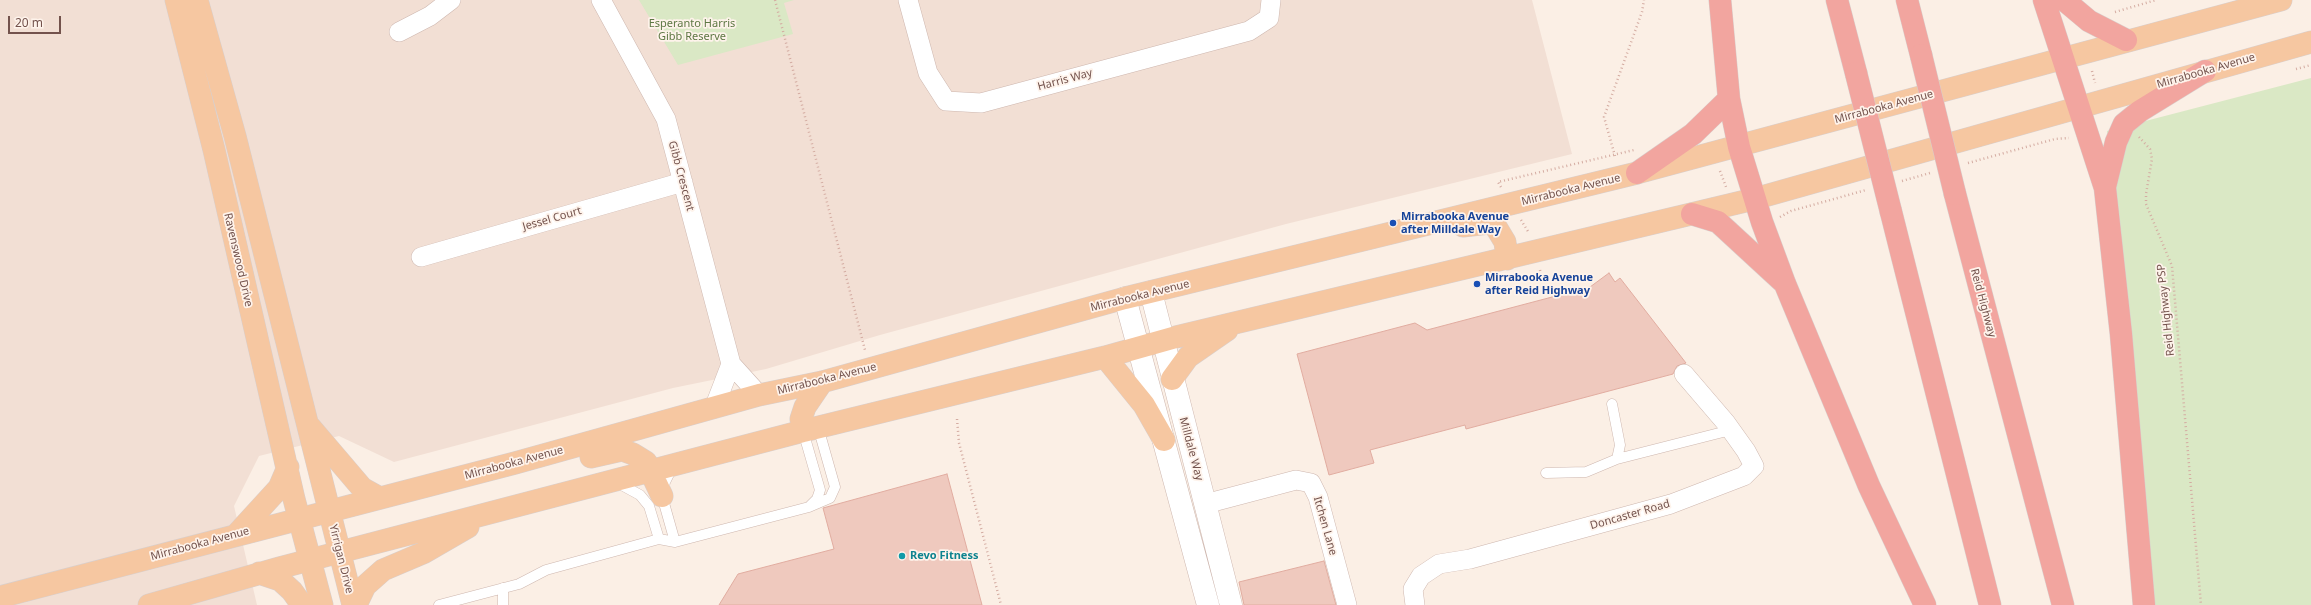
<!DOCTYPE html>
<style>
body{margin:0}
#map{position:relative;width:2311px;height:605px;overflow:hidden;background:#fbefe5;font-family:"Noto Sans",sans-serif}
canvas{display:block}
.scale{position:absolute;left:8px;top:16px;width:53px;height:18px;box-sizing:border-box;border:2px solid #73524c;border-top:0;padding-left:5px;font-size:12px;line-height:14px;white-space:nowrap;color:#73524c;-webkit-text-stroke:3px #fef3eb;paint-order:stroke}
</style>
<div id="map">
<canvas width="2311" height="605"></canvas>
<div class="scale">20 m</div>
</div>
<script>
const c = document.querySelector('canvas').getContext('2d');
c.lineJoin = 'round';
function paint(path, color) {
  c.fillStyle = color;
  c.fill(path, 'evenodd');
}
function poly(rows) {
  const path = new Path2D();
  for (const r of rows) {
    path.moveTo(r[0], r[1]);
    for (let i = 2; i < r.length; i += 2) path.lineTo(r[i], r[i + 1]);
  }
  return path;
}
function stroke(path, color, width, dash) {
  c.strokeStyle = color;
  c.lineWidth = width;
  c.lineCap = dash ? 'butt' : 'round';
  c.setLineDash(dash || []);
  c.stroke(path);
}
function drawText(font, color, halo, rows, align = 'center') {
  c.font = font + ' "Noto Sans",sans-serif';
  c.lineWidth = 3.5;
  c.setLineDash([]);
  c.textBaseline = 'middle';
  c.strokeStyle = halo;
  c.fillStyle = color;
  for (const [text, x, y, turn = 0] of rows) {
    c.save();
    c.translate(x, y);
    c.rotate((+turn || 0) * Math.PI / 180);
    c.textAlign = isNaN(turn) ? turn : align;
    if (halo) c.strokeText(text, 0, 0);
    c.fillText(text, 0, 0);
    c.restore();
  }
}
paint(poly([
 [0,0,1532,0,1572,154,1286,224,880,335,766,369,673,388,394,462,339,436,259,456,234,506,257,605,0,605]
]), '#f2dfd4');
paint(poly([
 [639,0,794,0,784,3,793,34,678,65],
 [2311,78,2311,605,2152,605,2107,131]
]), '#dae8c5');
const building = poly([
 [1609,273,1615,282,1620,278,1686,363,1677,366,1673,374,1466,429,1465,425,1370,450,1374,463,1329,475,1297,354,1415,323,1427,330,1590,287,1609,273],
 [947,474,982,605,719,605,738,574,834,549,823,508,947,474],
 [1324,561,1336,605,1244,605,1239,582,1324,561]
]);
paint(building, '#efc9be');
stroke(building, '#e1aca0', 1);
const service = poly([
 [803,431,820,490,817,499,810,506],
 [1617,459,1731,430],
 [673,466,665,482,662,496,675,542],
 [1546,473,1586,472,1617,459,1620,445,1612,404],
 [618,483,640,495,649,506,659,539],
 [503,588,503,605],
 [439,605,519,584,546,570,659,539,675,542,809,507,830,498,835,487,818,427]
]);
const minor = poly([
 [601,0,666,119,731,364,759,395],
 [908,0,928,73,946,101,981,103,1249,31,1269,18,1271,0],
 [399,32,430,16,451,0],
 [421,257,683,182],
 [714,408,731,364],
 [1205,504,1296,480,1311,483,1318,497,1347,605],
 [1415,605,1413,589,1421,576,1439,564,1470,559,1671,504,1744,476,1754,466,1746,451,1726,423,1684,374]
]);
const tertiary = poly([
 [1151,292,1231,605],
 [1125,298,1208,605]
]);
const primary = poly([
 [176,0,214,150,294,499,322,605],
 [197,0,235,136,353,605],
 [1463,226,1489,223,1496,227,1505,242,1507,259],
 [1105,357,1144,405,1164,440],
 [1172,379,1188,357,1227,330],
 [310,427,362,488,380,498],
 [803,431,801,419,805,407,822,382],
 [591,457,622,450,633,454,646,462,662,496],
 [236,535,279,488,288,467],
 [259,573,280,580,292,591,302,605],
 [0,597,515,463,759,395,822,382,1125,298,1637,173,2281,0],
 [149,605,279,568,803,431,1105,357,1176,337,1754,199,2311,42],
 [356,605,365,586,383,570,423,553,468,527]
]);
const motorway = poly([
 [1720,0,1729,99,1739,147,1762,222,1785,284,1869,486,1925,605],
 [1837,0,1856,73],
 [1907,0,1921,55],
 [2044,0,2105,188,2121,334,2144,605],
 [2064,0,2089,21,2126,40],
 [1637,173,1693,134,1729,99],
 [2105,187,2116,142,2124,124,2140,111,2205,71],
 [1955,194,2063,605],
 [1891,212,1990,605],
 [1692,214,1718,222,1782,281]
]);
stroke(service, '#ceb7af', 11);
stroke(minor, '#ceb7af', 20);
stroke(tertiary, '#ceb7af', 23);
stroke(primary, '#d8cfcd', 23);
stroke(motorway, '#d8cfcd', 23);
stroke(poly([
 [775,0,865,350],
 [2115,12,2156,0],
 [2296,69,2311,65],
 [2092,71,2095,83],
 [2139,137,2150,149,2152,159,2146,194,2146,204,2172,266,2201,605],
 [1615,156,1604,117,1642,12,1644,0],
 [1968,163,2055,139,2069,138],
 [1720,171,1726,187],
 [1902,181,1930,173],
 [1501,187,1498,182,1634,150],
 [1780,217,1791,211,1866,190],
 [1521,220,1529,233],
 [1540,270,1542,279],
 [957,419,959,443,1001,605]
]), '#d4aca2', 2.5, [1, 3]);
stroke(service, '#fff', 10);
stroke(minor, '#fff', 19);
stroke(tertiary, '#fff', 22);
stroke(primary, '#f6c7a1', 22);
stroke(motorway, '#f2a59f', 22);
const motorwayBridge = poly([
 [1921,55,1955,194],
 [1856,73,1891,212]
]);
stroke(motorwayBridge, '#d8cfcd', 23, []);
stroke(motorwayBridge, '#f2a59f', 22);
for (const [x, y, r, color] of [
 [1393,223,4,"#1a4fb4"],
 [1477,284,4,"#1a4fb4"],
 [902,556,4,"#0f9aa8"]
]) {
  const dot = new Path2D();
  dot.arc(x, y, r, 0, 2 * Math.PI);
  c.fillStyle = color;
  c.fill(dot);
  stroke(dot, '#fef3eb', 1.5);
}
drawText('11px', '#5e7844', '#fef3eb', [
 ["Esperanto Harris",692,24],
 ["Gibb Reserve",692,37]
]);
drawText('11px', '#73524c', '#fef3eb', [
 ["Mirrabooka Avenue",2206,71,-16],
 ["Harris Way",1065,80,-15],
 ["Mirrabooka Avenue",1884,107,-15],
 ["Gibb Crescent",681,176,75],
 ["Mirrabooka Avenue",1571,190,-14],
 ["Jessel Court",552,219,-16],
 ["Ravenswood Drive",238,260,77],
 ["Mirrabooka Avenue",1140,296,-14],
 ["Reid Highway",1983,303,75],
 ["Reid Highway PSP",2166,310,-96],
 ["Mirrabooka Avenue",827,379,-14],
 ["Milldale Way",1191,449,75],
 ["Mirrabooka Avenue",514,463,-15],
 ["Doncaster Road",1630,515,-16],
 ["Itchen Lane",1325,526,74],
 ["Mirrabooka Avenue",200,544,-15],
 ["Yirrigan Drive",341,559,76]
]);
drawText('bold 11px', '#164399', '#fef3eb', [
 ["Mirrabooka Avenue",1401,217],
 ["after Milldale Way",1401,230],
 ["Mirrabooka Avenue",1485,278],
 ["after Reid Highway",1485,291]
], 'left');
drawText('bold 11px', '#0d838f', '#fef3eb', [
 ["Revo Fitness",910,556]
], 'left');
</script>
